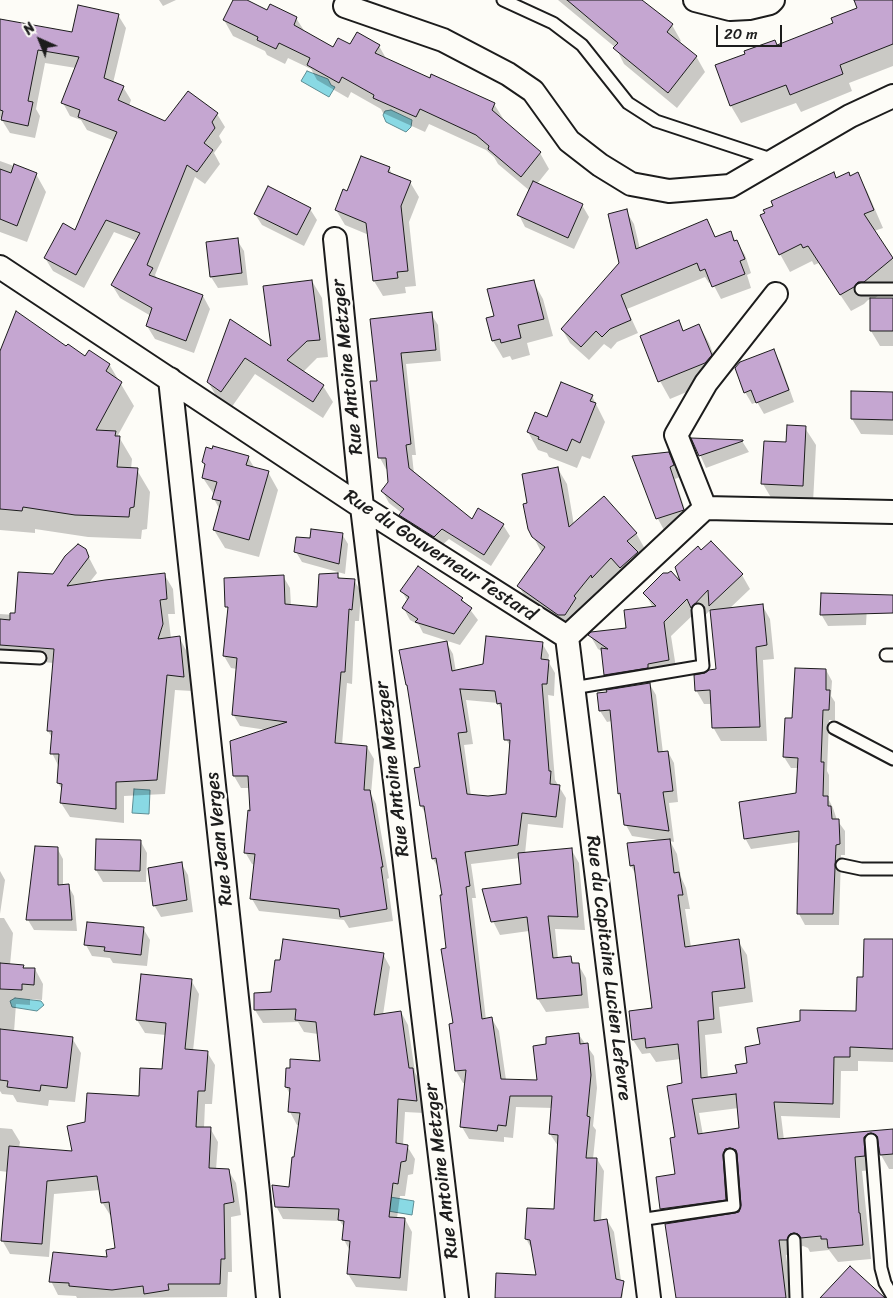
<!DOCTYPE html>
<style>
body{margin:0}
#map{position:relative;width:893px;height:1298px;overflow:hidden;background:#fdfcf7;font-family:Sriracha,sans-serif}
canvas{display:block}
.north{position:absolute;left:15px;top:15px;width:50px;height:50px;-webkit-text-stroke:4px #fdfcf7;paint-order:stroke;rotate:316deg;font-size:14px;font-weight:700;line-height:20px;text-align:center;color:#1c1c1c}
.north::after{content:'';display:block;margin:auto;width:18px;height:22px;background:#1c1c1c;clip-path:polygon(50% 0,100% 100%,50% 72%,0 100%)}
.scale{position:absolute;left:716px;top:25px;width:66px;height:22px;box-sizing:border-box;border:2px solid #1c1c1c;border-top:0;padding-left:6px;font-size:15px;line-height:18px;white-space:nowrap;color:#1c1c1c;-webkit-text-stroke:4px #fdfcf7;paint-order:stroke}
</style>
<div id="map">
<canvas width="893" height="1298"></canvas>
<div class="north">N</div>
<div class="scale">20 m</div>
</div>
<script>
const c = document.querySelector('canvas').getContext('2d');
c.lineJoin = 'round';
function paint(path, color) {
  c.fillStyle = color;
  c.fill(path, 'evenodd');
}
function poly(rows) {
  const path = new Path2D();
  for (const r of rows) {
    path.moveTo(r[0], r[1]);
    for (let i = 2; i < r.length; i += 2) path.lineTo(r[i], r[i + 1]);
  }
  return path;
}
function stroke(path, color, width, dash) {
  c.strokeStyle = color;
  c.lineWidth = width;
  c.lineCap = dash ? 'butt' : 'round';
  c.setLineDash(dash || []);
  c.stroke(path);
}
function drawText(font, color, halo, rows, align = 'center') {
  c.font = font + ' Sriracha,sans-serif';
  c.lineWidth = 5;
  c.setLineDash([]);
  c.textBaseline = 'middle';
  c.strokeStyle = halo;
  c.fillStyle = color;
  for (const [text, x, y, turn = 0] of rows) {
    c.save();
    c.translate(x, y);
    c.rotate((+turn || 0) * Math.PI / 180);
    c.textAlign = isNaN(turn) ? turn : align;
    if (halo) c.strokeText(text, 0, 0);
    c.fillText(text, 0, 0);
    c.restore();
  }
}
const water = poly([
 [307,71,328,79,331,85,335,87,329,97,301,81,307,71],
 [391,110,412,120,411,127,406,132,386,122,383,115,385,111,391,110],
 [134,789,150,790,149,814,132,813,134,789],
 [15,998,41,1001,44,1005,37,1011,12,1007,10,1001,15,998],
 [390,1197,414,1201,412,1215,388,1211,390,1197]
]);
paint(water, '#89d9e4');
stroke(water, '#5d8d94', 1);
paint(poly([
 [159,0,176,0,163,6],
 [234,0,244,0,268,12,296,18,305,32,333,49,350,46,379,46,387,60,430,79,494,104,504,120,503,121,540,153,549,169,537,184,582,205,589,217,574,249,525,227,519,215,530,191,498,164,494,157,486,150,429,124,425,132,383,113,381,109,351,92,348,98,317,80,311,69,288,58,285,64,267,55,265,51,233,36,224,20],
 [558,0,640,0,672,25,681,41,679,43,696,56,705,72,677,108,624,64,616,48],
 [862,0,893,0,893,66,849,83,852,91,801,112,796,103,741,123,731,106,717,66,777,46,835,23,858,8],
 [118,15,126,28,113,83,123,87,131,100,129,106,165,122,188,92,217,114,225,127,219,136,222,142,214,153,220,164,205,184,195,177,155,275,158,280,203,296,210,309,194,353,155,339,147,326,151,316,120,298,112,285,137,241,114,232,84,288,53,271,45,258,75,231,115,141,87,130,81,120,70,116,63,103,76,68,45,63,36,109,40,116,35,138,10,133,0,117,0,74,20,24,73,33],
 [0,161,36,174,46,192,27,242,0,232],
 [389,168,393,176,410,182,419,197,409,222,416,286,405,287,406,293,383,296,374,281,369,235,345,225,336,210,347,192],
 [857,174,867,191,883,228,874,231,893,260,893,284,874,299,893,299,893,346,880,346,871,331,871,299,868,300,864,304,851,311,819,263,814,265,812,261,790,272,780,254,837,179],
 [310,209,317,220,304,246,262,225,255,214],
 [626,211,634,224,640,249,707,220,716,238,730,232,745,255,751,273,747,275,751,288,721,299,712,282,709,283,705,277,627,309,638,333,617,342,611,349,604,344,589,360,570,343,562,329,620,263],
 [237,240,244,251,248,285,218,288,211,277],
 [312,281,322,298,328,357,317,358,303,372,323,386,333,402,323,418,255,374,231,408,218,399,208,382,231,321,272,349],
 [533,281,543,299,553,336,527,343,530,355,512,360,510,356,503,358,493,341,495,317],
 [431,314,438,325,441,361,406,364,416,455,412,455,414,474,472,521,503,525,510,536,491,566,449,539,440,547,407,526,401,515,402,513,389,503,383,492,390,483,389,469,386,469,380,458,378,382],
 [678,322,684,332,699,325,709,343,721,373,715,380,670,399,660,381],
 [66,347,86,358,109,364,134,406,117,437,119,437,132,459,131,469,137,470,150,492,147,529,142,530,141,539,88,537,35,529,35,533,0,530,0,354],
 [773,350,780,362,794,402,764,414,757,402,752,404,745,392],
 [893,393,893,435,861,434,852,419],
 [592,396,605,422,590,459,582,456,577,468,549,457,547,453,538,450,528,432,548,418],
 [805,428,816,445,813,503,773,501,763,484,787,443],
 [693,439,742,441,749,452,706,468],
 [668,454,680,477,675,479,689,522,664,530,658,519,634,457],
 [248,457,255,469,268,472,278,490,259,557,225,548,214,530,220,510,214,499,215,496,203,478,206,467,203,462],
 [558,469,567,484,574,525,636,533,645,549,638,555,646,568,601,592,600,590,583,611,574,630,528,602,519,586,542,553,529,529,529,504],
 [342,534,348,544,345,574,302,562,296,552,311,539],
 [711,542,742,575,750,589,729,609,762,605,770,619,774,659,763,660,767,741,721,741,713,727,712,704,704,704,696,690,717,671,711,609,700,621,695,613,671,636,677,674,655,678,656,682,649,683,656,695,663,753,668,752,674,763,678,802,669,803,674,842,670,841,677,854,681,877,686,888,690,909,685,909,691,947,738,941,747,955,753,1002,719,1007,722,1033,705,1035,708,1078,738,1074,749,1064,761,1045,858,1012,865,978,893,941,893,1062,858,1061,858,1071,841,1071,840,1118,781,1116,784,1140,893,1131,893,1169,889,1169,881,1155,880,1147,875,1148,872,1170,862,1171,871,1259,838,1262,829,1250,810,1252,808,1248,803,1246,798,1248,795,1254,786,1255,792,1298,677,1298,670,1224,661,1209,658,1178,676,1175,677,1138,683,1084,681,1059,656,1062,650,1053,642,1054,633,1040,654,1010,636,875,631,866,658,840,632,836,626,825,622,797,620,793,612,721,607,722,600,711,608,693,614,690,606,675,603,652,598,649,590,635,627,629,653,608,645,593,684,586,701,552],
 [739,1108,741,1129,703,1135,699,1113],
 [739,1161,743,1206,740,1213,733,1214,731,1167],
 [85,550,97,573,88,584,164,574,173,589,175,614,168,614,171,638,179,637,187,652,192,691,175,690,165,794,124,796,124,823,70,817,61,803,63,791,58,783,59,767,52,753,53,739,48,731,54,663,18,660,18,664,0,664,0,614,16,615,53,576],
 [337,574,341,579,354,580,361,592,359,621,355,621,352,684,347,683,342,745,367,747,374,759,371,794,376,804,389,878,387,879,393,921,349,928,344,920,259,911,252,899,255,865,252,864,245,852,252,812,250,788,241,788,234,776,267,730,240,726,233,714,237,669,231,668,224,656,229,611,227,607,283,576,290,588,291,606,318,608],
 [402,591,462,599,478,620,460,645,423,633,419,625,410,620,404,609,408,602],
 [867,607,866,625,828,626,821,614],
 [446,642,453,654,456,672,484,665,542,643,549,655,548,661,555,673,554,696,548,695,555,780,566,798,563,828,528,824,525,854,571,849,579,863,585,930,555,929,558,959,570,957,574,964,578,964,586,978,589,1008,546,1012,538,999,529,931,500,935,493,921,522,886,520,858,471,864,476,898,472,898,486,1020,492,1019,499,1031,506,1080,539,1081,547,1045,579,1035,594,1056,597,1088,593,1126,596,1130,593,1159,597,1159,604,1171,601,1221,607,1220,614,1232,623,1294,622,1298,496,1298,537,1276,533,1251,526,1239,555,1211,558,1146,550,1134,553,1108,516,1107,513,1138,504,1137,504,1142,469,1139,462,1127,466,1083,463,1083,456,1071,450,1025,454,1024,443,896,439,869,433,859,427,816,421,806,421,768],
 [466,700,498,703,503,712,506,739,511,748,507,795,488,797,471,796,464,745,473,744],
 [826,670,832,681,831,696,835,702,835,720,829,720,827,771,829,775,829,800,833,808,837,820,845,831,845,855,841,855,839,925,805,925,799,914,800,842,751,849,745,838,797,794,799,768,791,768,784,757,793,720],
 [141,842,147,853,146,882,103,882,96,870],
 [57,848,63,859,63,886,68,885,74,896,77,931,34,930,28,920],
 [181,863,188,875,193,912,161,917,154,905],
 [0,871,5,880,0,914],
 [0,918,4,918,13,933,10,965,23,966,25,969,35,969,43,984,42,1000,30,999,30,1005,16,1004,14,1032,72,1038,81,1053,75,1102,49,1100,48,1106,17,1102,13,1095,2,1094,0,1091],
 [143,928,150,940,147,966,113,963,110,958,92,956,86,945],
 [383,954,390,967,383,1015,401,1012,408,1025,415,1072,420,1082,424,1113,405,1112,403,1145,407,1146,415,1159,413,1174,408,1175,405,1196,400,1196,397,1218,405,1219,412,1232,407,1291,356,1287,348,1274,350,1251,344,1240,345,1229,340,1221,283,1219,276,1206,290,1188,299,1125,297,1125,290,1112,291,1096,286,1087,321,1063,318,1034,304,1032,298,1022,263,1023,255,1010,272,994],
 [191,980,199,994,193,1051,207,1052,215,1065,212,1104,205,1104,204,1128,210,1128,218,1142,216,1170,228,1170,236,1183,241,1215,231,1217,232,1272,228,1272,227,1297,77,1298,76,1296,58,1295,51,1281,108,1259,116,1249,112,1215,110,1215,102,1202,100,1190,54,1194,49,1257,10,1254,2,1240,8,1172,0,1171,0,1128,12,1129,20,1142,19,1148,74,1153,87,1123,140,1097,164,1070,166,1035,145,1033,137,1020]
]), '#0003');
const building = poly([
 [233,0,247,0,267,10,270,4,297,17,294,25,333,47,338,38,350,44,357,32,380,45,375,53,430,78,431,74,495,103,492,110,541,152,521,177,488,149,489,146,476,135,420,109,416,117,373,98,374,95,342,77,339,83,307,65,310,58,279,43,276,49,257,40,258,37,223,20,233,0],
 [567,0,642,0,673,24,667,32,697,56,668,93,613,48,618,43,567,0],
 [854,0,893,0,893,44,840,65,843,74,790,95,786,85,730,106,715,65,745,54,744,51,775,40,777,45,833,23,831,18,857,8,854,0],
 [78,5,119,14,104,78,124,86,118,100,165,121,188,91,218,113,212,122,215,128,204,143,213,150,197,172,187,165,147,265,153,268,149,275,203,295,186,341,146,326,152,308,111,285,140,233,106,220,76,275,44,258,63,223,75,230,117,132,78,117,80,110,61,103,79,57,38,50,28,101,33,102,28,126,1,120,3,111,0,110,0,19,72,32,78,5],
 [361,156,390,167,388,172,411,181,401,206,408,271,397,272,398,278,373,281,366,223,335,210,343,189,347,191,361,156],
 [14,164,37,173,17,226,0,219,0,169,11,173,14,164],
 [834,172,836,178,849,172,850,176,858,172,874,210,864,214,893,258,864,282,858,282,854,287,840,295,808,246,803,248,801,244,779,255,760,215,765,213,763,210,773,206,771,201,834,172],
 [533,181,583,204,568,238,517,215,533,181],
 [268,186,311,208,297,235,254,214,268,186],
 [627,209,636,249,707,219,715,237,731,231,734,241,737,240,745,259,740,261,745,274,712,287,705,269,700,271,697,263,621,295,631,320,610,329,602,337,596,331,581,347,561,329,619,263,608,214,627,209],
 [238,238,242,273,210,277,206,242,238,238],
 [312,280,320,340,307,341,287,360,324,385,313,402,245,358,221,392,207,382,230,319,271,346,263,286,312,280],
 [534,280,544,319,518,325,521,338,501,343,500,339,492,341,486,318,494,316,487,289,534,280],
 [870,298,893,298,893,331,870,331,870,298],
 [16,311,66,346,68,344,85,356,89,350,110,364,106,371,122,382,96,430,116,431,115,436,120,436,117,467,138,468,134,507,130,508,129,517,75,515,23,507,22,511,0,509,0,351,16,311],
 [432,312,436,350,401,353,411,444,406,445,409,468,472,519,478,508,504,524,484,555,442,529,434,537,399,515,404,509,381,491,388,482,386,458,378,458,370,381,377,381,370,319,432,312],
 [679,320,683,331,699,324,712,355,705,363,658,382,640,336,679,320],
 [774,349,789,390,756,403,751,390,744,393,735,368,740,362,774,349],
 [561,382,593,395,590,401,596,403,580,443,572,439,567,451,538,439,539,437,527,432,535,412,547,417,561,382],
 [851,391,893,392,893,420,851,419,851,391],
 [787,425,806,426,803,486,761,484,764,441,786,442,787,425],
 [691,438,743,440,743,441,699,456,691,438],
 [213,446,249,456,246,465,269,471,249,540,213,530,221,501,212,499,217,482,202,478,205,464,202,462,206,447,212,449,213,446],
 [669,452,674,465,670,467,684,510,656,519,632,456,669,452],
 [558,467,569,527,604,496,637,533,627,541,638,552,620,568,611,558,592,578,591,575,574,596,576,598,565,615,558,615,517,586,545,547,532,537,528,529,523,504,527,503,522,474,558,467],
 [311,529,343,533,339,564,294,552,296,537,310,538,311,529],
 [711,541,743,574,709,606,708,590,691,608,687,599,664,622,669,660,648,664,648,668,604,675,601,648,608,649,588,635,591,632,626,628,624,610,656,606,643,593,663,573,668,573,671,571,680,581,675,567,698,546,701,550,711,541],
 [78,544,86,549,89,557,67,586,105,580,165,573,167,599,160,600,163,624,158,639,180,636,184,677,167,675,157,780,116,782,116,809,60,803,62,784,57,783,59,754,50,754,52,731,47,731,54,649,0,645,0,619,10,620,10,613,15,613,18,572,53,574,65,556,78,544],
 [418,566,463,598,461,600,472,608,454,634,415,622,418,619,402,608,409,597,400,591,418,566],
 [338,573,338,578,355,579,352,610,349,609,345,672,341,672,335,743,367,746,364,790,370,790,383,867,381,867,387,909,340,917,339,909,250,899,255,854,244,853,248,810,250,811,248,776,233,776,230,741,287,722,232,715,237,658,223,656,228,607,225,607,224,578,284,575,285,604,317,607,319,574,338,573],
 [821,593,893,595,893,613,820,615,821,593],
 [763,604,767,645,756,647,760,727,712,728,710,690,695,691,694,675,705,673,709,670,716,669,710,610,763,604],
 [486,636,543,642,541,659,549,660,547,684,542,684,549,771,551,771,550,784,560,785,556,817,522,813,518,845,465,852,470,886,466,887,482,1019,492,1017,501,1079,537,1080,533,1046,546,1044,546,1037,579,1033,580,1044,588,1043,591,1075,587,1116,590,1117,586,1158,597,1158,594,1221,607,1219,616,1279,624,1281,621,1298,495,1298,496,1273,536,1275,530,1240,525,1239,527,1208,554,1209,558,1135,549,1134,552,1096,510,1096,506,1126,498,1125,497,1131,460,1127,466,1070,455,1071,449,1024,453,1023,441,949,446,948,440,895,442,895,436,858,432,859,424,806,420,806,414,768,420,767,407,685,406,685,399,650,447,641,452,671,483,664,486,636],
 [460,689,495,691,497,704,501,703,504,740,510,740,506,794,488,796,467,794,458,733,467,732,460,689],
 [795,668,826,669,826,690,830,690,829,710,823,710,821,762,824,762,823,796,828,796,828,806,831,806,832,819,839,819,840,844,836,845,833,914,797,914,799,831,744,839,739,802,796,793,798,758,783,757,785,718,792,718,795,668],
 [650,683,658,752,668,751,673,791,663,792,669,831,624,825,620,793,618,794,610,710,599,711,597,693,607,692,606,690,650,683],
 [96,839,141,840,140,871,95,870,96,839],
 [670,839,674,873,679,872,683,895,678,895,685,947,739,939,745,988,712,992,714,1019,698,1021,701,1078,737,1073,735,1065,747,1063,745,1047,760,1044,757,1028,800,1021,800,1010,856,1011,857,977,863,977,864,939,893,939,893,1049,850,1047,850,1057,834,1057,833,1104,774,1102,778,1139,893,1129,893,1154,880,1155,877,1136,871,1133,864,1137,865,1156,855,1157,859,1213,860,1213,863,1245,828,1248,827,1239,821,1239,821,1236,801,1238,798,1234,794,1233,790,1234,787,1240,779,1240,786,1298,676,1298,665,1224,735,1213,739,1212,741,1205,737,1154,736,1150,730,1148,725,1149,723,1155,726,1200,660,1209,656,1177,675,1174,670,1138,675,1137,667,1086,682,1083,678,1044,646,1048,645,1038,632,1040,629,1011,652,1008,634,865,630,866,627,843,670,839],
 [736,1094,739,1128,698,1134,692,1099,736,1094],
 [35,846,58,847,58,885,69,884,72,920,26,920,35,846],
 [572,848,578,917,548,916,553,958,571,956,572,963,579,963,582,995,537,999,527,917,491,922,482,889,521,884,518,853,572,848],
 [182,862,187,900,153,906,148,868,182,862],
 [87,922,144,927,141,955,104,951,105,947,84,945,87,922],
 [283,939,384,953,374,1015,401,1011,409,1068,413,1068,417,1101,398,1099,396,1143,408,1145,406,1161,401,1162,398,1184,393,1183,389,1217,405,1218,400,1278,347,1274,350,1241,342,1240,344,1221,338,1220,339,1209,275,1207,272,1185,289,1187,292,1157,294,1157,300,1113,288,1112,290,1088,285,1087,286,1068,290,1068,290,1059,320,1061,316,1022,295,1020,296,1009,254,1010,254,993,271,992,275,960,280,960,283,939],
 [0,963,24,965,23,968,35,968,34,985,22,984,22,990,0,989,0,963],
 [141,974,192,979,185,1049,208,1051,205,1091,198,1091,196,1127,211,1127,209,1168,229,1169,234,1202,224,1204,225,1259,221,1259,220,1284,168,1284,169,1290,144,1294,143,1286,112,1290,69,1286,69,1283,49,1282,53,1252,107,1257,106,1250,115,1248,109,1202,101,1203,97,1176,47,1181,42,1244,1,1241,9,1146,72,1151,67,1126,85,1122,87,1093,139,1096,140,1068,162,1069,166,1023,136,1020,141,974],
 [0,1029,73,1037,67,1088,41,1085,40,1091,7,1087,8,1081,0,1080,0,1029],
 [850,1266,885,1298,820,1298,850,1266]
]);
paint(building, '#c5a6d1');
stroke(building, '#1c1c1c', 1);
const lane = poly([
 [503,0,553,23,582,45,628,103,656,121,774,160],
 [861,289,893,289],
 [886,655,893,655],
 [0,656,40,658],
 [573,688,703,666,698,610],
 [834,728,893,759],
 [842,865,861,869,893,869],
 [871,1140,881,1268,885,1283,893,1297],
 [639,1220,734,1206,730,1155],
 [794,1240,796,1298]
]);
const street = poly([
 [695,0,730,9,749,8,770,3,773,0],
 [345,6,443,40,508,74,533,91,569,141,600,165,631,184,669,191,730,186,850,116,893,96],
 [335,239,362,507,457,1298],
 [0,267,362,507,567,637,705,508,893,512],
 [170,379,258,1192,268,1298],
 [705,508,676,435,706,383,776,294],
 [567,637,649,1298]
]);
stroke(lane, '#1c1c1c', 15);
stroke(street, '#1c1c1c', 26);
stroke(lane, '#fdfcf7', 11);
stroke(street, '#fdfcf7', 22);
drawText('19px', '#1c1c1c', '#fdfcf7', [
 ["Rue Antoine Metzger",348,367,-96],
 ["Rue du Gouverneur Testard",440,556,33],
 ["Rue Antoine Metzger",393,769,-97],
 ["Rue Jean Verges",220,839,-96],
 ["Rue du Capitaine Lucien Lefevre",608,968,83],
 ["Rue Antoine Metzger",442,1171,-97]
]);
</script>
